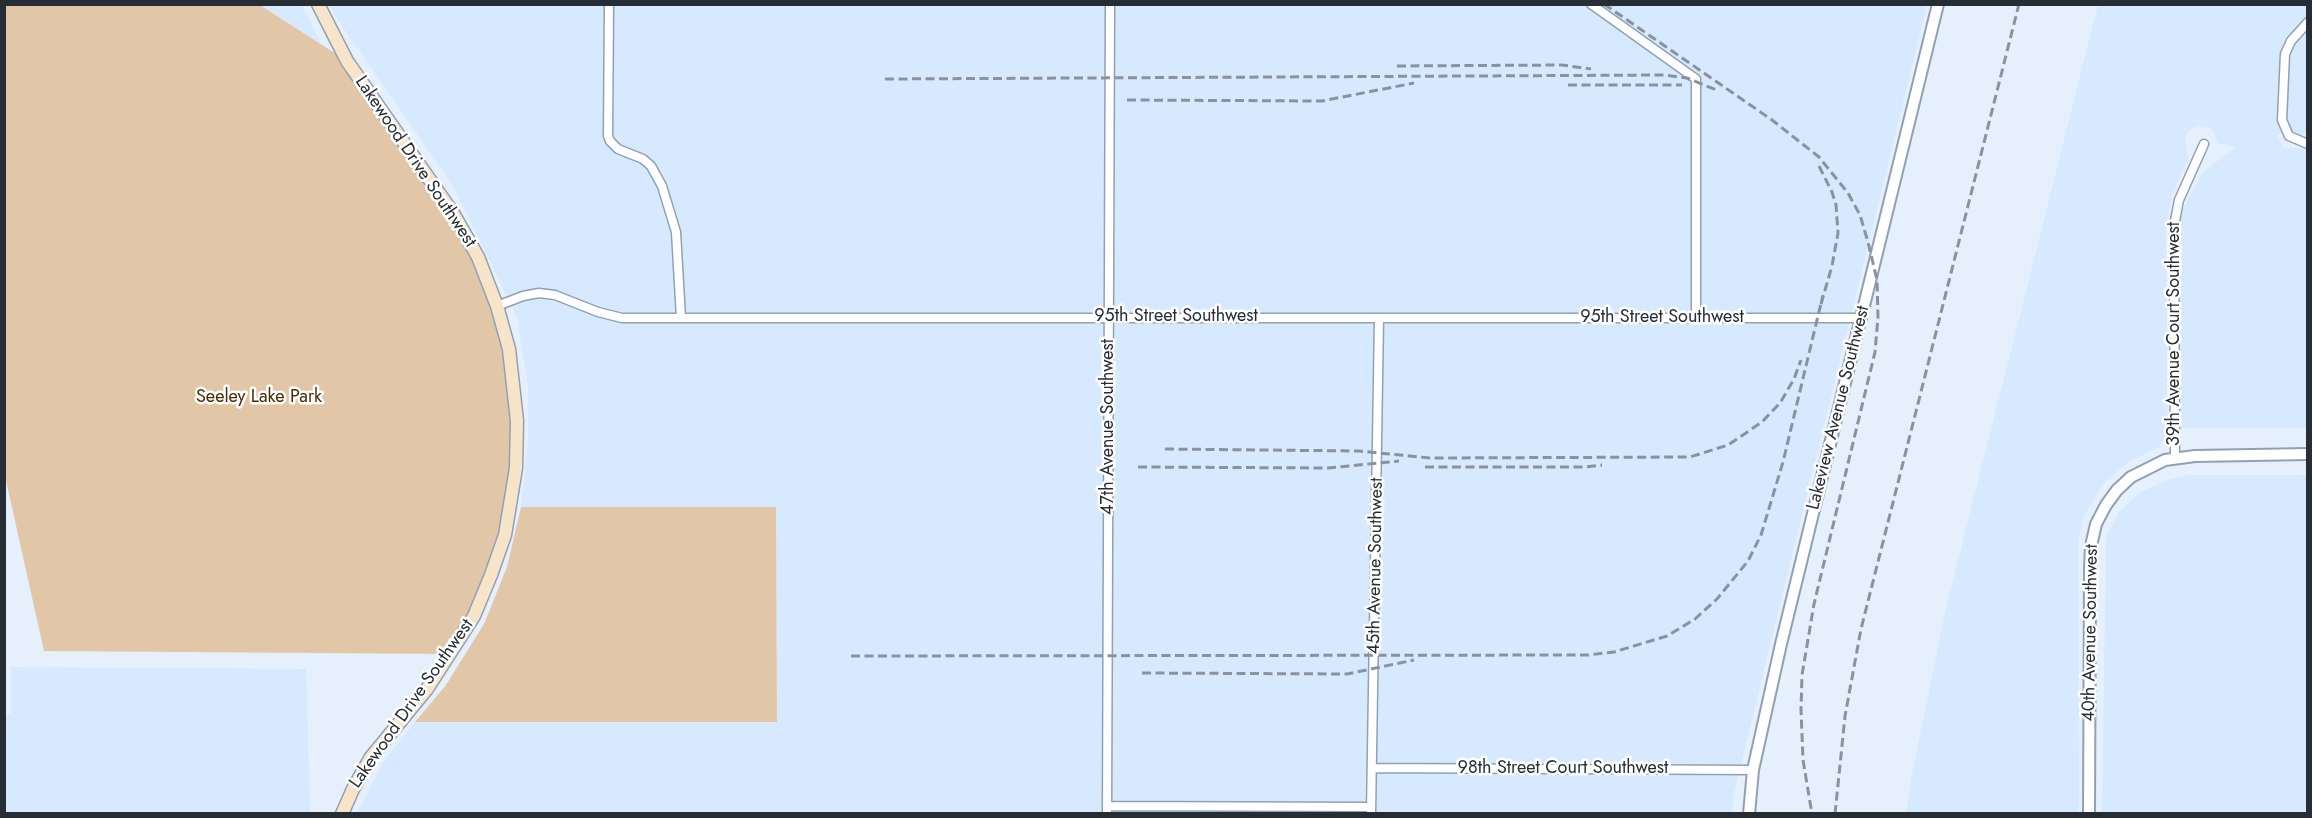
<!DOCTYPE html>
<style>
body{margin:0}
#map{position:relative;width:2312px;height:818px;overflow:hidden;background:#e5f0fc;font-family:Jost,sans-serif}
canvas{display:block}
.frame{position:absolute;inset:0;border:6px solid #262d35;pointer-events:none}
</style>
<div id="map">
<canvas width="2312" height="818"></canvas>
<div class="frame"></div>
</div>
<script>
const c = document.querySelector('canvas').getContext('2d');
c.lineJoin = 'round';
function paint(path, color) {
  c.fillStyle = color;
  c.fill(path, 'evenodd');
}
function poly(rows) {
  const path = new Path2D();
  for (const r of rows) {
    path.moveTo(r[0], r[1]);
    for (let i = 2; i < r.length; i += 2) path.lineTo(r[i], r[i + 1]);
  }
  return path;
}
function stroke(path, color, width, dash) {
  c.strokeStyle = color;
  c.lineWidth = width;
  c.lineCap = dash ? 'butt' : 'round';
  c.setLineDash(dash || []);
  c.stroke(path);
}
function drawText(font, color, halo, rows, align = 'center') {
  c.font = font + ' Jost,sans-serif';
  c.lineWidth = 5;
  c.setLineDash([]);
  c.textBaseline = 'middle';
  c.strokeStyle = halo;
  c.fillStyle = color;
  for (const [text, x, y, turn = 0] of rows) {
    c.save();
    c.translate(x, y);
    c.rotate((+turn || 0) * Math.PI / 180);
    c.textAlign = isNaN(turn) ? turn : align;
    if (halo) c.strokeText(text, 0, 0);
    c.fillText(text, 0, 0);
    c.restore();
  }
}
paint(poly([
 [260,5,302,5,321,44],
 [331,5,1927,5,1733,797,1732,813,357,813,382,764,415,722,777,722,776,508,521,507,528,442,528,386,517,317,453,186,333,13],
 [2098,5,2307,5,2307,134,2277,134,2283,148,2307,148,2307,428,2179,428,2180,215,2203,172,2236,147,2218,143,2214,132,2208,127,2196,126,2189,131,2185,139,2188,159,2172,195,2166,224,2168,436,2164,437,2159,447,2127,463,2103,484,2084,516,2078,540,2079,813,1906,814,1911,780,1945,613],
 [2188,475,2307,475,2307,813,2102,813,2106,544,2107,535,2119,512,2139,493,2167,480],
 [11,667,306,669,310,813,5,813,4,715,11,714]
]), '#d6e9fe');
paint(poly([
 [4,5,260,5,347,61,453,213,497,306,517,421,505,535,451,654,44,651,5,476],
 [521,507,776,507,777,722,415,722,446,685,484,624,507,567]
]), '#e1c7a7');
const minor = poly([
 [609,4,608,136,610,141,618,149,643,159,651,166,662,186,676,232,681,318],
 [1591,4,1696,79,1696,318],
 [2308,22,2291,41,2285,54,2282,120,2289,136,2308,144],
 [497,306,523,296,539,293,555,295,598,312,622,318,1862,318],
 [2175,458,2174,226,2179,200,2204,144],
 [1373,768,1753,770],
 [1107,806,1371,807],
 [1107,814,1110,4],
 [1371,814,1379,318]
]);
const tertiary = poly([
 [1749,814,1753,770,1781,644,1938,4],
 [2089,814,2090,569,2091,546,2096,524,2106,505,2117,490,2131,477,2165,460,2195,456,2308,454]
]);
const secondary = poly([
 [318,4,347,61,453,213,478,257,497,306,509,349,517,421,516,468,505,535,491,575,474,616,427,689,371,757,353,789,342,814]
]);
stroke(minor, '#90a1b5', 11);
stroke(tertiary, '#90a1b5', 14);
stroke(secondary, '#90a1b5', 15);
stroke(minor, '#fff', 8);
stroke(tertiary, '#fff', 10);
stroke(secondary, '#f8e4c8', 12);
stroke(poly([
 [1604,4,1772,120,1819,157,1848,193,1860,215,1868,242,1877,280,1878,317,1875,352,1814,604,1802,675,1801,710,1803,760,1812,814],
 [1397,66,1562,65,1591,69],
 [885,79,1664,75,1687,78,1719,91],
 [1568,85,1682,85],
 [1127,100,1322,101,1414,83],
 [1819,166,1832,192,1836,205,1838,233,1832,266,1821,304],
 [1165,449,1359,451,1430,458,1690,457,1728,445,1762,422,1780,403,1794,379,1801,360],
 [1138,467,1328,468,1399,461],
 [1425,467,1584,467,1602,465],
 [851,656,1588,655,1614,652,1667,636,1695,619,1717,599,1748,561,1761,535,1783,462,1823,295],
 [1142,673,1347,674,1414,660],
 [1835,814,1845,716,1861,629,2019,4]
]), '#8a939d', 3, [9, 4.5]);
drawText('18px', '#262d35', '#fff', [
 ["Lakewood Drive Southwest",415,162,56],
 ["95th Street Southwest",1176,317],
 ["95th Street Southwest",1662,318],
 ["39th Avenue Court Southwest",2175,334,-90],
 ["Lakeview Avenue Southwest",1839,408,-76],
 ["47th Avenue Southwest",1109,427,-90],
 ["45th Avenue Southwest",1376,566,-89],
 ["40th Avenue Southwest",2091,633,-89],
 ["Lakewood Drive Southwest",412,704,-55],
 ["98th Street Court Southwest",1563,769]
]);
drawText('18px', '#472c01', '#fff', [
 ["Seeley Lake Park",259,398]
]);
</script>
